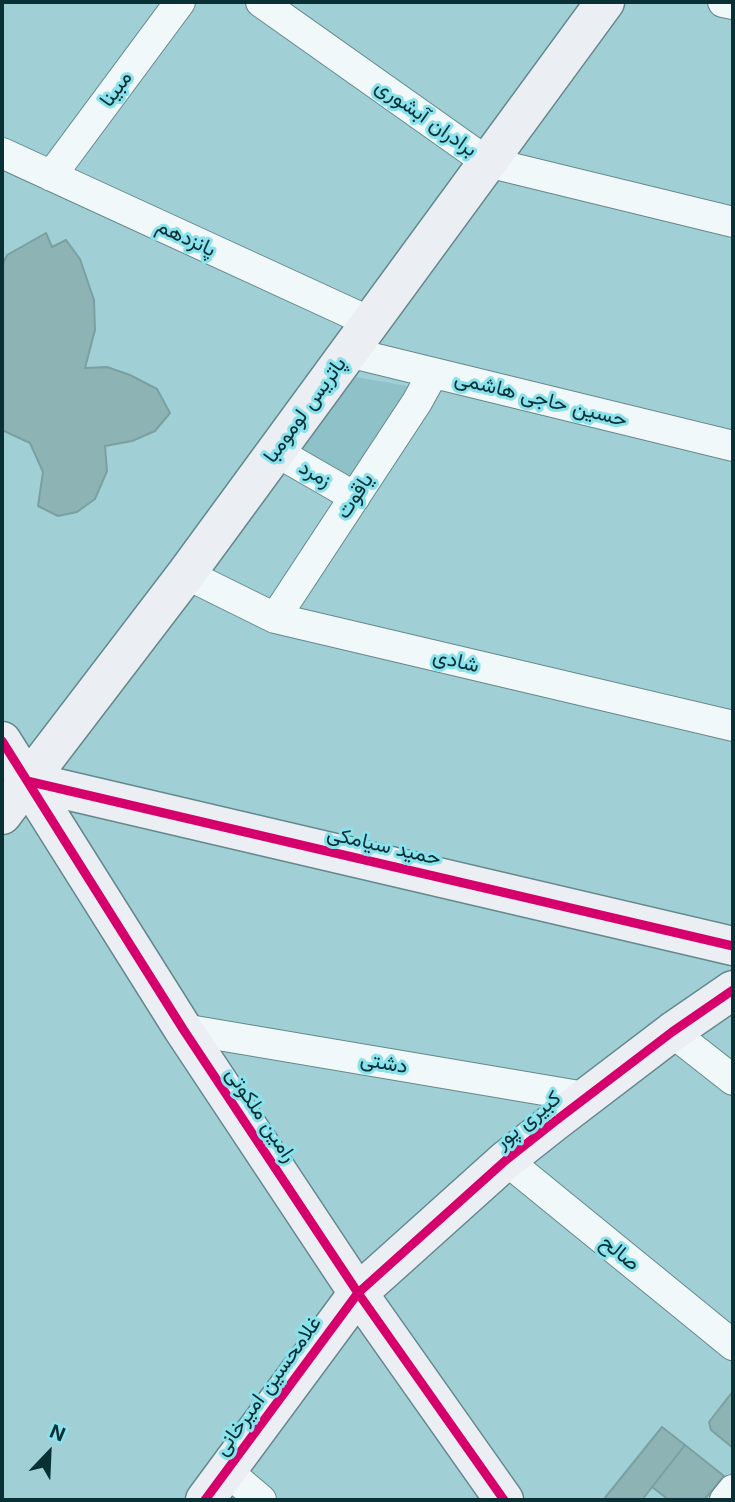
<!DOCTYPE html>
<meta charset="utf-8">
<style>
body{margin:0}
#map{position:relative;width:735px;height:1502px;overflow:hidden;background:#a0d0d6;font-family:Inter,sans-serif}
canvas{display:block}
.frame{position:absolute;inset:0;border:4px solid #093035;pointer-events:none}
.north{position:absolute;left:14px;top:1418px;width:70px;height:70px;-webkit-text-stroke:5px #8ae2ec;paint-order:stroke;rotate:23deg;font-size:19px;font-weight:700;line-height:28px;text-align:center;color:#093035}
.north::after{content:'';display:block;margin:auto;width:24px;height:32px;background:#093035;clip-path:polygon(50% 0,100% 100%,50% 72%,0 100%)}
</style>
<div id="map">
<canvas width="735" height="1502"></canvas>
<div class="frame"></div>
<div class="north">N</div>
</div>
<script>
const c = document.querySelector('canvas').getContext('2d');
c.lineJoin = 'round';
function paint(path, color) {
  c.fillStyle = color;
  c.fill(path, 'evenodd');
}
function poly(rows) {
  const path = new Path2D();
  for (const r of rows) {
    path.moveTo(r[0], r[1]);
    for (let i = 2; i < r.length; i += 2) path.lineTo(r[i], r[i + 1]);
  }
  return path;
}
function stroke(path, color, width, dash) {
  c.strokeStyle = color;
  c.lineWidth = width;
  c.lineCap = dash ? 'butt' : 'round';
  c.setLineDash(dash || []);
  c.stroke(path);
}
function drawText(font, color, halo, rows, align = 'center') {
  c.font = font + ' Inter,Vazirmatn,sans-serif';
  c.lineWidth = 6;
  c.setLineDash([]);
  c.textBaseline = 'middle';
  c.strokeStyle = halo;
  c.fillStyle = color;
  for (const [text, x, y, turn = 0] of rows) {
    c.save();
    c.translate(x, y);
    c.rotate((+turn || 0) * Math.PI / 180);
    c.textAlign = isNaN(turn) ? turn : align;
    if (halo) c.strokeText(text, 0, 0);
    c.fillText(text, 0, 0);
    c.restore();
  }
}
paint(poly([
 [356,377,412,387,348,479,298,451]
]), '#8fc1c8');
const building = poly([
 [46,233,52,247,66,240,80,259,94,300,95,330,85,368,107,367,130,375,157,389,170,413,155,431,132,441,105,446,107,471,95,499,77,512,58,516,38,506,43,472,30,443,2,430,2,266,7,255,46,233],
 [733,1391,733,1448,711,1430,709,1422,733,1391],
 [662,1427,685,1445,642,1500,605,1500,604,1499,662,1427],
 [685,1445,724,1476,704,1500,669,1500,652,1487,685,1445]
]);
paint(building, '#8db3b4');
stroke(building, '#7aa0a1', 2);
const street = poly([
 [261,2,487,162,733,222],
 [723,2,733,4],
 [2,153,370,322],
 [51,176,180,2],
 [348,352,733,446],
 [275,451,355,497],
 [186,574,275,618,733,726],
 [275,618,417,402,433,373],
 [183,1029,585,1097],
 [672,1032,733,1080],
 [506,1160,733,1345],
 [227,1471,261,1500],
 [725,1500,733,1490]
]);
const secondary = poly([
 [2,741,183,1029,358,1293,504,1500],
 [27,781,733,946],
 [2,815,186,574,605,2],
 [205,1500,358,1293,506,1160,554,1122,672,1032,733,990]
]);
stroke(street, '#65888c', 32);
stroke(secondary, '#65888c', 41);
stroke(street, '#f1f8f9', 30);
stroke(secondary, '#ebeff3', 38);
stroke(poly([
 [2,741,183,1029,358,1293,504,1500],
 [27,781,733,946],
 [205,1500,358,1293,506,1160,554,1122,672,1032,733,990]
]), '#d6006c', 9);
drawText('21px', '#093035', '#8ae2ec', [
 ["مبینا",116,89,-54],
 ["برادران آبشوری",426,118,35],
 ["پانزدهم",186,238,25],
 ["حسین حاجی هاشمی",541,399,14],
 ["پاتریس لومومبا",305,410,-54],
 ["زمرد",315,474,30],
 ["یاقوت",355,496,-57],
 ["شادی",456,661,13],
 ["حمید سیامکی",384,846,13],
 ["دشتی",384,1063,10],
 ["رامین ملکوتی",261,1115,56],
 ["کبیری پور",528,1120,-39],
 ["صالح",620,1253,39],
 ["غلامحسین امیرخانی",268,1386,-54]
]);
</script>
